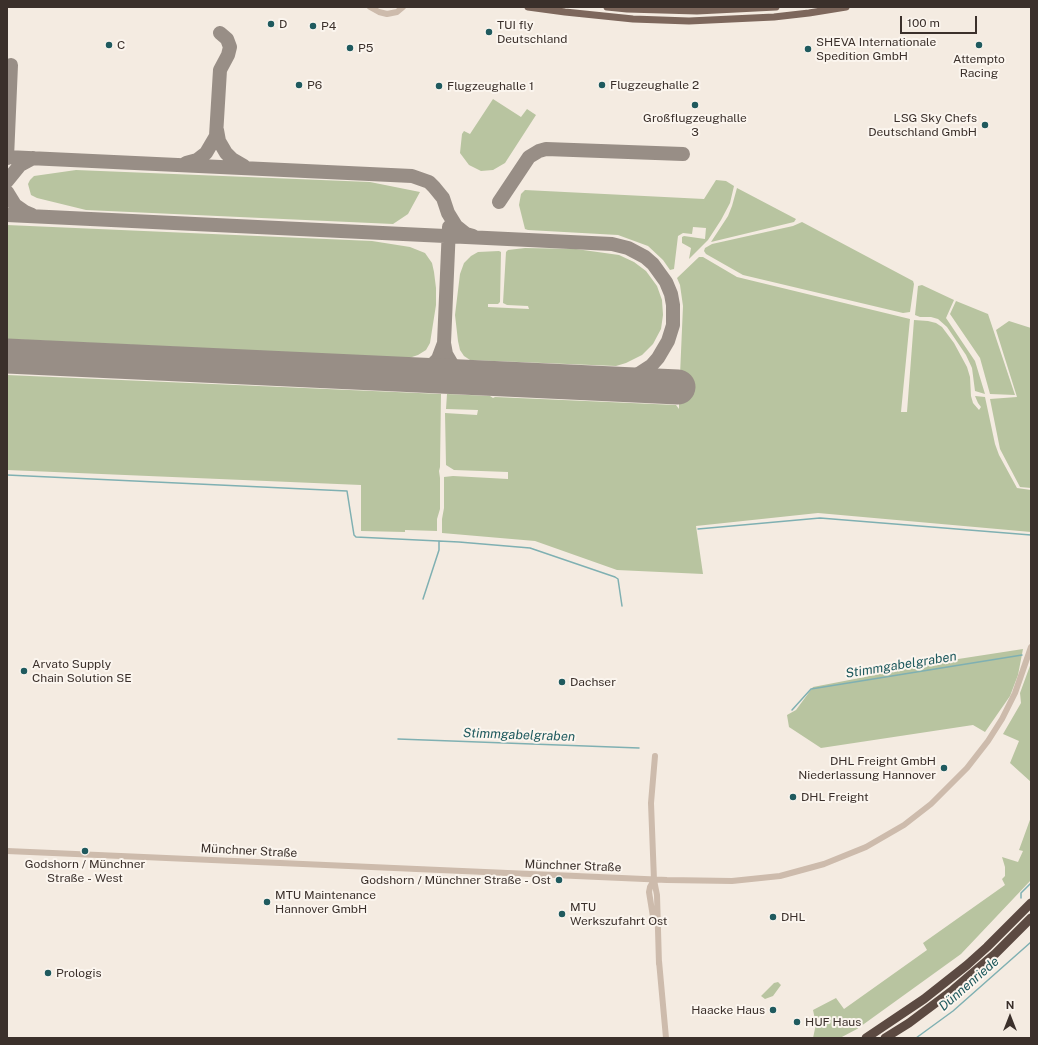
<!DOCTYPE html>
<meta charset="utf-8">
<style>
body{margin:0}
#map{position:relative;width:1038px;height:1045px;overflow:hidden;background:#f4ebe1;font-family:"Public Sans",sans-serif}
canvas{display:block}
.frame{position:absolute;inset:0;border:8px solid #3b302b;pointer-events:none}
.north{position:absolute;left:990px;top:997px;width:40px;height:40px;-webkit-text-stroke:3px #fbf5ee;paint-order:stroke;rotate:0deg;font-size:11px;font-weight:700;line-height:16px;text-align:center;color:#3b302b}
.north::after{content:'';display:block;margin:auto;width:14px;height:18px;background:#3b302b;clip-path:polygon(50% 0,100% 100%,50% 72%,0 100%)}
.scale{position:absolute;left:900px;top:16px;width:77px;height:18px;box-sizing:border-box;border:2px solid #3b302b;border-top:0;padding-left:5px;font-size:12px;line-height:14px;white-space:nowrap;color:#3b302b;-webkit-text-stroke:3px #fbf5ee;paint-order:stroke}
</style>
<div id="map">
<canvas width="1038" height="1045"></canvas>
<div class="frame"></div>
<div class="north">N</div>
<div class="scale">100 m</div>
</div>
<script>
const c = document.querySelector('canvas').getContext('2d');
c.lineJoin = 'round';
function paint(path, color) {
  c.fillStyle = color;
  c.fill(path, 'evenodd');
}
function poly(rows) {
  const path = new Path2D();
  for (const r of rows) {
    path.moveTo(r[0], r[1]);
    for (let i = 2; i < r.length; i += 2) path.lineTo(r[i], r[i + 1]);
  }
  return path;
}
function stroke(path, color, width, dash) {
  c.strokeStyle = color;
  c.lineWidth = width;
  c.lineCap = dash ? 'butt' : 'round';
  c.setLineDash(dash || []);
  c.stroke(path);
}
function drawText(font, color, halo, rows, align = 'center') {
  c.font = font + ' "Public Sans",sans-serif';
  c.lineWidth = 4;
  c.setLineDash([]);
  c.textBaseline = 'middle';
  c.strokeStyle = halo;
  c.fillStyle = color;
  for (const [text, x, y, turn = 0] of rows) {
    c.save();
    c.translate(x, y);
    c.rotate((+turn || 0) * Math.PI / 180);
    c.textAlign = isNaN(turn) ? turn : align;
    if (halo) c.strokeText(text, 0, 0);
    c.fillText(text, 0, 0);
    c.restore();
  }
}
paint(poly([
 [493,99,521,117,527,109,536,115,505,163,493,170,481,171,469,165,460,153,462,134,464,131,470,134],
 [76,170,370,182,420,192,408,214,393,224,86,210,37,198,31,195,28,184,30,180,34,176],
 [716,180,726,181,734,186,730,203,721,220,708,240,689,259,691,248,682,243,682,237,684,236,705,239,706,228,693,227,692,234,683,233,678,236,674,269,670,270,663,260,648,246,618,235,528,230,525,229,519,205,521,194,525,190,704,199],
 [737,188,796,219,794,222,711,242,728,216,732,206],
 [802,222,913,281,914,284,910,312,903,313,743,275,706,254,704,251,705,248,712,244,793,226],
 [7,225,372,241,410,247,425,253,432,263,434,272,436,288,436,305,430,343,426,350,418,355,409,358,7,339],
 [525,248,576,249,619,255,634,262,646,271,657,286,662,300,663,315,661,329,653,344,642,355,626,363,616,366,470,360,464,356,460,350,458,341,455,315,460,274,464,263,471,256,478,252,499,251,501,252,500,302,498,304,488,304,488,307,529,309,528,306,507,305,503,303,506,252,508,250],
 [699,257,703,257,737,277,910,319,901,412,907,412,914,320,928,321,936,323,942,327,954,343,967,367,970,377,971,396,973,403,979,410,981,407,978,403,975,396,985,397,995,444,999,455,1017,488,1031,490,1031,532,818,513,696,526,703,574,617,570,535,541,442,533,442,519,444,508,444,477,453,476,508,479,508,472,454,470,446,465,445,413,477,415,478,410,446,409,447,394,490,396,493,398,495,397,676,405,679,409,679,399,686,399,687,376,680,375,683,306,680,285,677,278],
 [922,285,954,300,946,318,975,361,985,394,975,391,972,368,966,355,947,327,938,319,931,317,920,317,915,315,918,286],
 [956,301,988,314,1015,395,990,394,980,358,950,314],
 [1009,321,1031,328,1031,488,1020,487,1000,449,990,399,1017,397,996,330],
 [7,375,441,394,440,467,439,471,440,478,440,509,437,519,437,531,405,530,405,532,361,531,361,485,7,470],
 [1023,649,1018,675,1010,696,985,732,973,725,821,748,789,727,787,715,796,710,813,687,865,677,887,670],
 [1031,663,1031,782,1010,763,1019,741,1003,734,1021,703,1020,693],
 [1031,817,1031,880,961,954,857,1029,840,1038,813,1038,816,1024,813,1010,836,998,844,1009,927,950,923,943,1005,885,1002,879,1005,876,1005,867,1002,857,1018,862,1023,851,1019,850],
 [778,982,781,985,773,996,765,999,761,996,774,983]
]), '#b8c4a0');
stroke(poly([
 [7,475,347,491,354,535,356,537,459,542,530,548,615,577,618,579,622,606],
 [698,529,820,518,1031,535],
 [423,599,439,550,439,541],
 [792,710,811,689,1022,655],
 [398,739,639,748],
 [1021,898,1021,893,1031,883],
 [916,1038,953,1011,1031,942]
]), '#7fb0b2', 1.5);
stroke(poly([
 [217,130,219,141,226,153,232,159,244,166],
 [7,157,412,176,429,182,434,187,443,198,448,213,456,226,466,234,473,236],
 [7,158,11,65],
 [186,163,197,160,206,153,216,136,220,70,228,55,230,47,227,39,220,33],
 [7,181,20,165,33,158],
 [7,192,15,205,25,212,32,215],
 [499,202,529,157,539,151,546,149,683,154],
 [7,215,612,244,628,248,645,257,653,264,666,282,671,294,673,305,673,325,668,341,658,358,651,366,634,377,623,381,609,384],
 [444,343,449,227],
 [402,374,417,373,428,369,438,359,444,343,446,354,453,366,464,374,477,378]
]), '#988e86', 14);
stroke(poly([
 [7,356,678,387]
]), '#988e86', 35);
stroke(poly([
 [370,7,379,12,387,14,397,12,403,7],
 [655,756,651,803,654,880,657,895,659,964],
 [7,851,667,880,732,881,780,876,824,864,866,847,904,825,931,804,967,768,988,741,1002,719,1015,693,1031,647],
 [654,880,650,887,649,892,654,923],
 [659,961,666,1038]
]), '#cdbbac', 6);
stroke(poly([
 [528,7,565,12,633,19,689,21,774,17,809,13,846,7],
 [607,7,627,9,697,11,776,7]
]), '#7d675c', 7);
stroke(poly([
 [866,1038,924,999,967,965,987,947,1031,903],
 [885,1038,909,1023,953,990,995,954,1031,918]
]), '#5c4a42', 9);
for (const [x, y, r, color] of [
 [271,24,4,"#1f5a5e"],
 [313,26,4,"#1f5a5e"],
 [489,32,4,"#1f5a5e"],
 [109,45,4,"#1f5a5e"],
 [979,45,4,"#1f5a5e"],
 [350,48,4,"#1f5a5e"],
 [808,49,4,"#1f5a5e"],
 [299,85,4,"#1f5a5e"],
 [602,85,4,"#1f5a5e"],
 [439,86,4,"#1f5a5e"],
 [695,105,4,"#1f5a5e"],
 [985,125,4,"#1f5a5e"],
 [24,671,4,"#1f5a5e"],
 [562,682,4,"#1f5a5e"],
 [944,768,4,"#1f5a5e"],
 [793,797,4,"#1f5a5e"],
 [85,851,4,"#1f5a5e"],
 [559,880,4,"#1f5a5e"],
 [267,902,4,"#1f5a5e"],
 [562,914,4,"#1f5a5e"],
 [773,917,4,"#1f5a5e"],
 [48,973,4,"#1f5a5e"],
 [773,1010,4,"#1f5a5e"],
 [797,1022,4,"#1f5a5e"]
]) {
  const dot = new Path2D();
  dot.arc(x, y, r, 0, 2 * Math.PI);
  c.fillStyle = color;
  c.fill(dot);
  stroke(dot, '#fbf5ee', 1.5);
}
drawText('12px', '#3b302b', '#fbf5ee', [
 ["D",279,24],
 ["TUI fly",497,25],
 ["Deutschland",497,39],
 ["P4",321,26],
 ["SHEVA Internationale",816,42],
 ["Spedition GmbH",816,56],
 ["C",117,45],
 ["P5",358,48],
 ["Attempto",979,59,"center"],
 ["Racing",979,73,"center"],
 ["P6",307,85],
 ["Flugzeughalle 2",610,85],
 ["Flugzeughalle 1",447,86],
 ["Großflugzeughalle",695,118,"center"],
 ["3",695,132,"center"],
 ["LSG Sky Chefs",977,118,"right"],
 ["Deutschland GmbH",977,132,"right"],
 ["Arvato Supply",32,664],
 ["Chain Solution SE",32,678],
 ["Dachser",570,682],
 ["DHL Freight GmbH",936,761,"right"],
 ["Niederlassung Hannover",936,775,"right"],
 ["DHL Freight",801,797],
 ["Godshorn / Münchner",85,864,"center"],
 ["Straße - West",85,878,"center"],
 ["Godshorn / Münchner Straße - Ost",551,880,"right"],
 ["MTU Maintenance",275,895],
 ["Hannover GmbH",275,909],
 ["MTU",570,907],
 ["Werkszufahrt Ost",570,921],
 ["DHL",781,917],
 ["Prologis",56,973],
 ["Haacke Haus",765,1010,"right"],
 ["HUF Haus",805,1022]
], 'left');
drawText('12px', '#3b302b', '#fbf5ee', [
 ["Münchner Straße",249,851,3],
 ["Münchner Straße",573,866,2]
]);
drawText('italic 13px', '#1f5a5e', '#fbf5ee', [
 ["Stimmgabelgraben",901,665,-9],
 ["Stimmgabelgraben",519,735,2],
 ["Dünnenriede",969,984,-41]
]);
</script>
